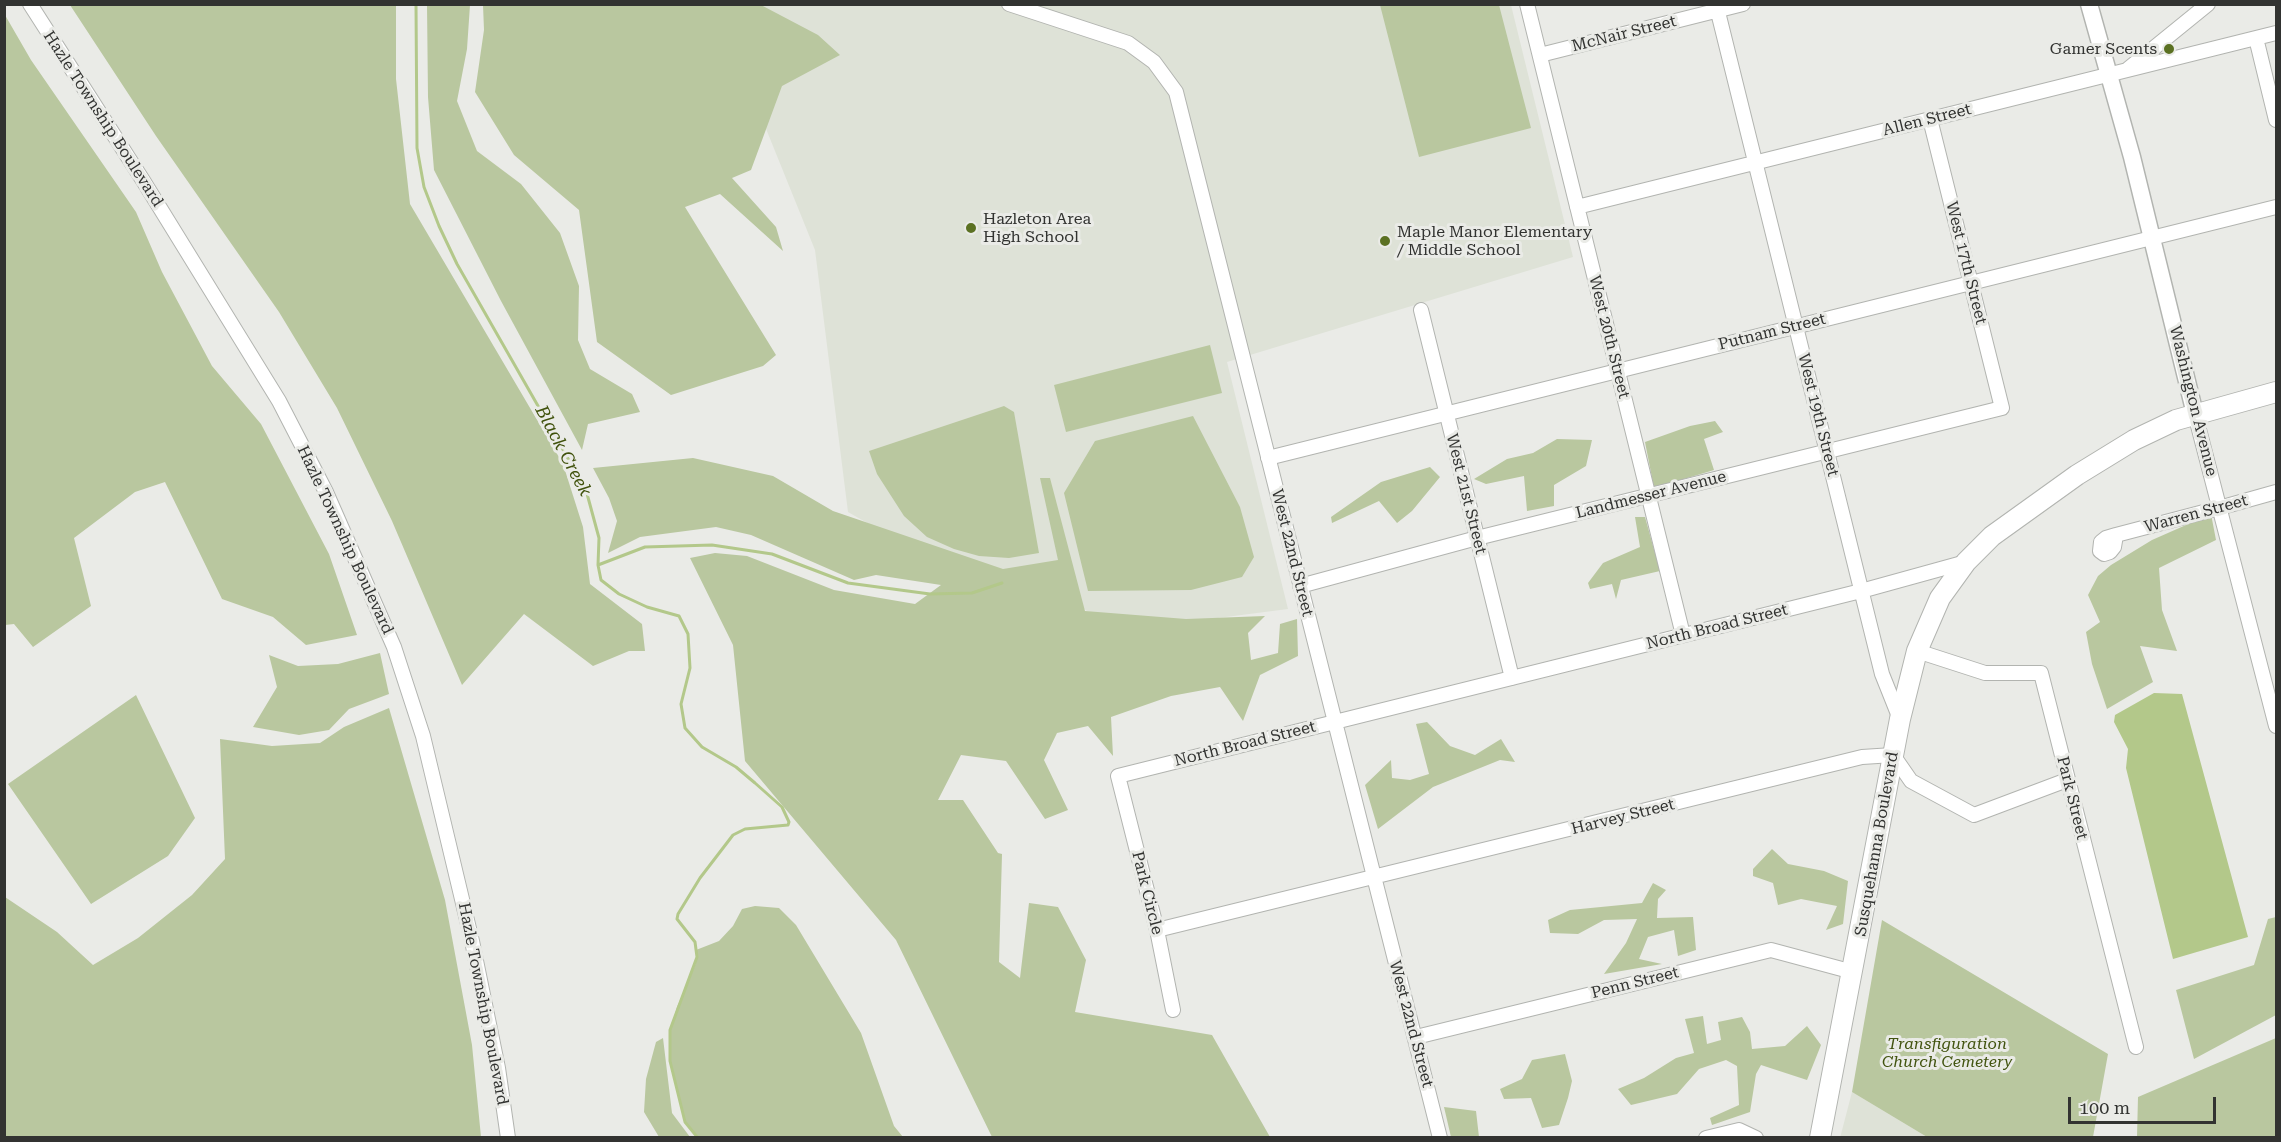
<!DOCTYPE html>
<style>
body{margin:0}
#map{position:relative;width:2281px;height:1142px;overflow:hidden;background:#eaebe7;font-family:"Roboto Serif",serif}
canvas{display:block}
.frame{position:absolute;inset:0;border:6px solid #323331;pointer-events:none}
.scale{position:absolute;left:2068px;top:1097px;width:148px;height:27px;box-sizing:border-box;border:3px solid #323331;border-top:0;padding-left:8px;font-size:18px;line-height:21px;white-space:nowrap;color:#323331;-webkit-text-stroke:4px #eaebe7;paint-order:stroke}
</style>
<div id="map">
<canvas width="2281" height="1142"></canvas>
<div class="frame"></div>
<div class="scale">100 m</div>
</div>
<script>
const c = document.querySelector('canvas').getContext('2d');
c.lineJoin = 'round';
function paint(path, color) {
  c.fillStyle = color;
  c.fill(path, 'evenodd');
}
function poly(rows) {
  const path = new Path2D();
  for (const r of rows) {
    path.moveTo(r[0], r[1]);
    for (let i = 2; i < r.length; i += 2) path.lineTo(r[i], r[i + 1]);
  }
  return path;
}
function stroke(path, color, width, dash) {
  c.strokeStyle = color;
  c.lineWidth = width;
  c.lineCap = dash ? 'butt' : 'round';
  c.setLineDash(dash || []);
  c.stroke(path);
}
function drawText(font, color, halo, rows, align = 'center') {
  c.font = font + ' "Roboto Serif",serif';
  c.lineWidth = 6;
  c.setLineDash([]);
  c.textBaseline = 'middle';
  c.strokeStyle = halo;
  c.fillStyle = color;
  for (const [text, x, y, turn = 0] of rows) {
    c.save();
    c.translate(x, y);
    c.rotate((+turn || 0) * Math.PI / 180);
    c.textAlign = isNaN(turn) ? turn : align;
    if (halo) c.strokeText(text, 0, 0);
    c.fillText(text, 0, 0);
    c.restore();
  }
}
paint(poly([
 [716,5,1511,5,1573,257,1227,362,1288,609,1117,631,1057,591,955,573,848,512,815,250],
 [1852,1092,1927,1137,1840,1138]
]), '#dee2d7');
paint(poly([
 [70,5,396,5,396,79,410,204,563,464,583,527,590,584,642,624,645,651,629,651,593,666,524,614,462,685,392,521,337,408,279,312,156,136],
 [427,5,470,5,467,49,457,101,477,151,521,184,560,233,579,286,578,340,590,369,632,394,640,412,588,424,582,450,501,301,434,170,428,97],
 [483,5,761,5,818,35,840,55,782,86,751,170,732,178,776,227,783,251,720,194,685,207,776,355,763,366,671,395,597,342,579,210,514,155,475,92,484,30],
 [1380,5,1499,5,1531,128,1419,157],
 [5,15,31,60,136,212,162,272,212,366,261,424,329,554,357,635,306,645,273,617,222,599,165,482,135,492,74,538,91,606,33,647,14,624,5,625],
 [1210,345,1222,393,1066,432,1054,385],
 [1004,406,1014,412,1039,553,1009,558,979,556,954,549,927,537,904,516,877,474,869,451],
 [1193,416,1240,507,1254,557,1242,577,1191,590,1088,591,1064,493,1095,441],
 [1715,421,1723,432,1704,439,1714,470,1654,488,1645,442,1690,426],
 [1557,439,1592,440,1586,466,1554,485,1554,506,1527,511,1524,476,1486,484,1474,479,1507,459,1533,453],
 [693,458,773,476,833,511,1003,569,1058,560,1040,478,1050,478,1085,611,1186,619,1265,616,1248,633,1251,660,1278,653,1280,624,1297,619,1298,656,1260,675,1243,721,1220,687,1171,696,1111,717,1113,756,1088,726,1057,733,1044,760,1068,810,1045,819,1006,761,961,755,938,800,963,800,998,853,1002,854,999,962,1020,978,1029,903,1058,907,1086,960,1075,1012,1212,1035,1270,1137,992,1137,896,940,745,761,733,645,690,558,715,553,747,556,834,590,915,604,941,585,876,575,854,580,751,535,716,527,640,537,608,553,617,521,609,498,593,468],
 [1430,467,1440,477,1412,511,1397,523,1379,501,1332,523,1331,517,1381,482],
 [2211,514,2216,540,2159,568,2162,610,2177,651,2140,646,2153,682,2107,709,2092,664,2086,632,2100,622,2088,595,2098,576,2111,565,2152,540],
 [1635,517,1645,517,1660,571,1621,580,1616,599,1612,584,1590,589,1588,583,1603,563,1640,547],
 [380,653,389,694,349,709,329,730,299,735,253,727,277,687,269,655,298,666,338,664],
 [136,695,195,818,168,856,91,904,8,784],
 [389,708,445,900,472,1045,481,1137,5,1137,5,897,57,932,93,965,138,938,192,895,225,859,220,739,272,746,320,743,344,727],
 [1427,722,1450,746,1475,755,1501,739,1515,762,1500,760,1433,787,1378,829,1365,785,1391,760,1392,778,1410,780,1429,774,1416,724],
 [1772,849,1788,864,1824,871,1848,881,1843,924,1826,930,1837,906,1801,899,1778,905,1773,883,1753,876,1753,869],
 [1653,883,1666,890,1658,899,1657,918,1693,917,1696,950,1678,956,1674,930,1648,937,1639,959,1662,964,1604,974,1626,943,1637,919,1604,920,1578,934,1550,933,1548,920,1570,910,1642,903],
 [755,906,779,908,796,925,861,1033,894,1126,903,1137,698,1137,685,1122,670,1061,669,1035,677,1007,696,963,696,950,719,941,733,926,742,909],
 [2276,917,2276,1015,2194,1059,2176,990,2254,965,2268,919],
 [1882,920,2108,1054,2093,1137,1927,1137,1852,1092],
 [1703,1016,1707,1044,1721,1040,1718,1022,1742,1017,1750,1032,1752,1049,1785,1046,1807,1026,1821,1045,1807,1080,1761,1065,1756,1074,1750,1112,1712,1125,1710,1118,1739,1105,1737,1066,1726,1060,1699,1069,1677,1094,1631,1105,1618,1089,1644,1078,1676,1058,1694,1053,1685,1019],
 [663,1038,672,1113,690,1137,659,1137,644,1112,646,1079,656,1042],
 [2276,1038,2276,1137,2137,1137,2138,1097],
 [1565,1054,1572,1081,1568,1098,1559,1125,1542,1128,1531,1098,1504,1099,1500,1089,1522,1079,1532,1060],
 [1444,1107,1476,1111,1479,1137,1451,1137]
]), '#b9c79f');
paint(poly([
 [2154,693,2182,694,2248,937,2173,959,2126,768,2128,749,2114,722,2115,715]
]), '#b3c88a');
stroke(poly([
 [416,4,417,148,424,187,439,226,457,264,586,490,599,538,598,565,601,580,619,594,647,607,679,616,688,634,690,668,681,704,685,728,702,747,736,767,755,783,782,807,789,822,788,825,745,829,733,835,700,878,678,914,677,919,695,942,697,957,670,1030,670,1061,685,1122,698,1138],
 [598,565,645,547,712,545,772,554,848,583,930,594,972,593,1002,583]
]), '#b3c88a', 3);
const minor = poly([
 [30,4,144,182,279,401,326,492,394,647,423,736,472,941,498,1068,508,1138],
 [1009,4,1128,43,1154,62,1176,92,1440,1138],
 [1527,4,1683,635],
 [1716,4,1882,674,1900,719],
 [2256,38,2276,120],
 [1540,55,1743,4],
 [2128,69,2208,4],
 [1577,207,2276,33],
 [1421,310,1512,678],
 [2195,414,2276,726],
 [1268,458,2276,207],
 [2116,535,2114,547,2110,552,2104,554,2100,551,2101,542,2106,538,2116,535,2219,508,2276,492],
 [1300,586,1477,538,2002,408,1930,119],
 [1917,651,1985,673,2041,673,2136,1047],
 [1157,930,1862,757,1893,755,1911,781,1974,815,2067,780],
 [1173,1010,1157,930,1118,776,1861,591,1966,562],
 [1416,1037,1771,950,1853,972],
 [1706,1138,1739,1130,1756,1138]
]);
const major = poly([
 [2089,4,2132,157,2195,414]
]);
const highway = poly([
 [1820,1138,1900,719,1917,651,1940,598,1966,562,1992,536,2077,475,2134,440,2176,420,2276,392]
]);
stroke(minor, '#b2b4b0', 16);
stroke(major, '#b2b4b0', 19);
stroke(highway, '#b2b4b0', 22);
stroke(minor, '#fff', 14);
stroke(major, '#fff', 16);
stroke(highway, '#fff', 20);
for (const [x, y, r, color] of [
 [2169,49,6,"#5b7122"],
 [971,228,6,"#5b7122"],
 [1385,241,6,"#5b7122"]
]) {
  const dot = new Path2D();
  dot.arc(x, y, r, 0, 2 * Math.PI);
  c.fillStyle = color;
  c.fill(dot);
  stroke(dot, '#eaebe7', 2);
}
drawText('16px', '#323331', '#eaebe7', [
 ["McNair Street",1624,34,-14],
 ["Hazle Township Boulevard",103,119,57],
 ["Allen Street",1927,120,-14],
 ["West 17th Street",1966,263,76],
 ["Putnam Street",1772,332,-14],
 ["West 20th Street",1609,337,76],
 ["Washington Avenue",2193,401,76],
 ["West 19th Street",1818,415,76],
 ["West 21st Street",1466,494,76],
 ["Landmesser Avenue",1651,495,-14],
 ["Warren Street",2196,514,-15],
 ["Hazle Township Boulevard",345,540,65],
 ["West 22nd Street",1292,553,76],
 ["North Broad Street",1717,627,-14],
 ["North Broad Street",1245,744,-14],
 ["Park Street",2072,798,76],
 ["Harvey Street",1623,817,-14],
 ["Susquehanna Boulevard",1877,844,-80],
 ["Park Circle",1147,893,76],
 ["Penn Street",1635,983,-14],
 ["Hazle Township Boulevard",483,1004,79],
 ["West 22nd Street",1411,1024,75]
]);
drawText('16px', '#323331', '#eaebe7', [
 ["Gamer Scents",2157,49,"right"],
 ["Hazleton Area",983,219],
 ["High School",983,237],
 ["Maple Manor Elementary",1397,232],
 ["/ Middle School",1397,250]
], 'left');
drawText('italic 16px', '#425410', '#eaebe7', [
 ["Transfiguration",1947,1044],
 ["Church Cemetery",1947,1062]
]);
drawText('italic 18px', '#40520c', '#eaebe7', [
 ["Black Creek",563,451,62]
]);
</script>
